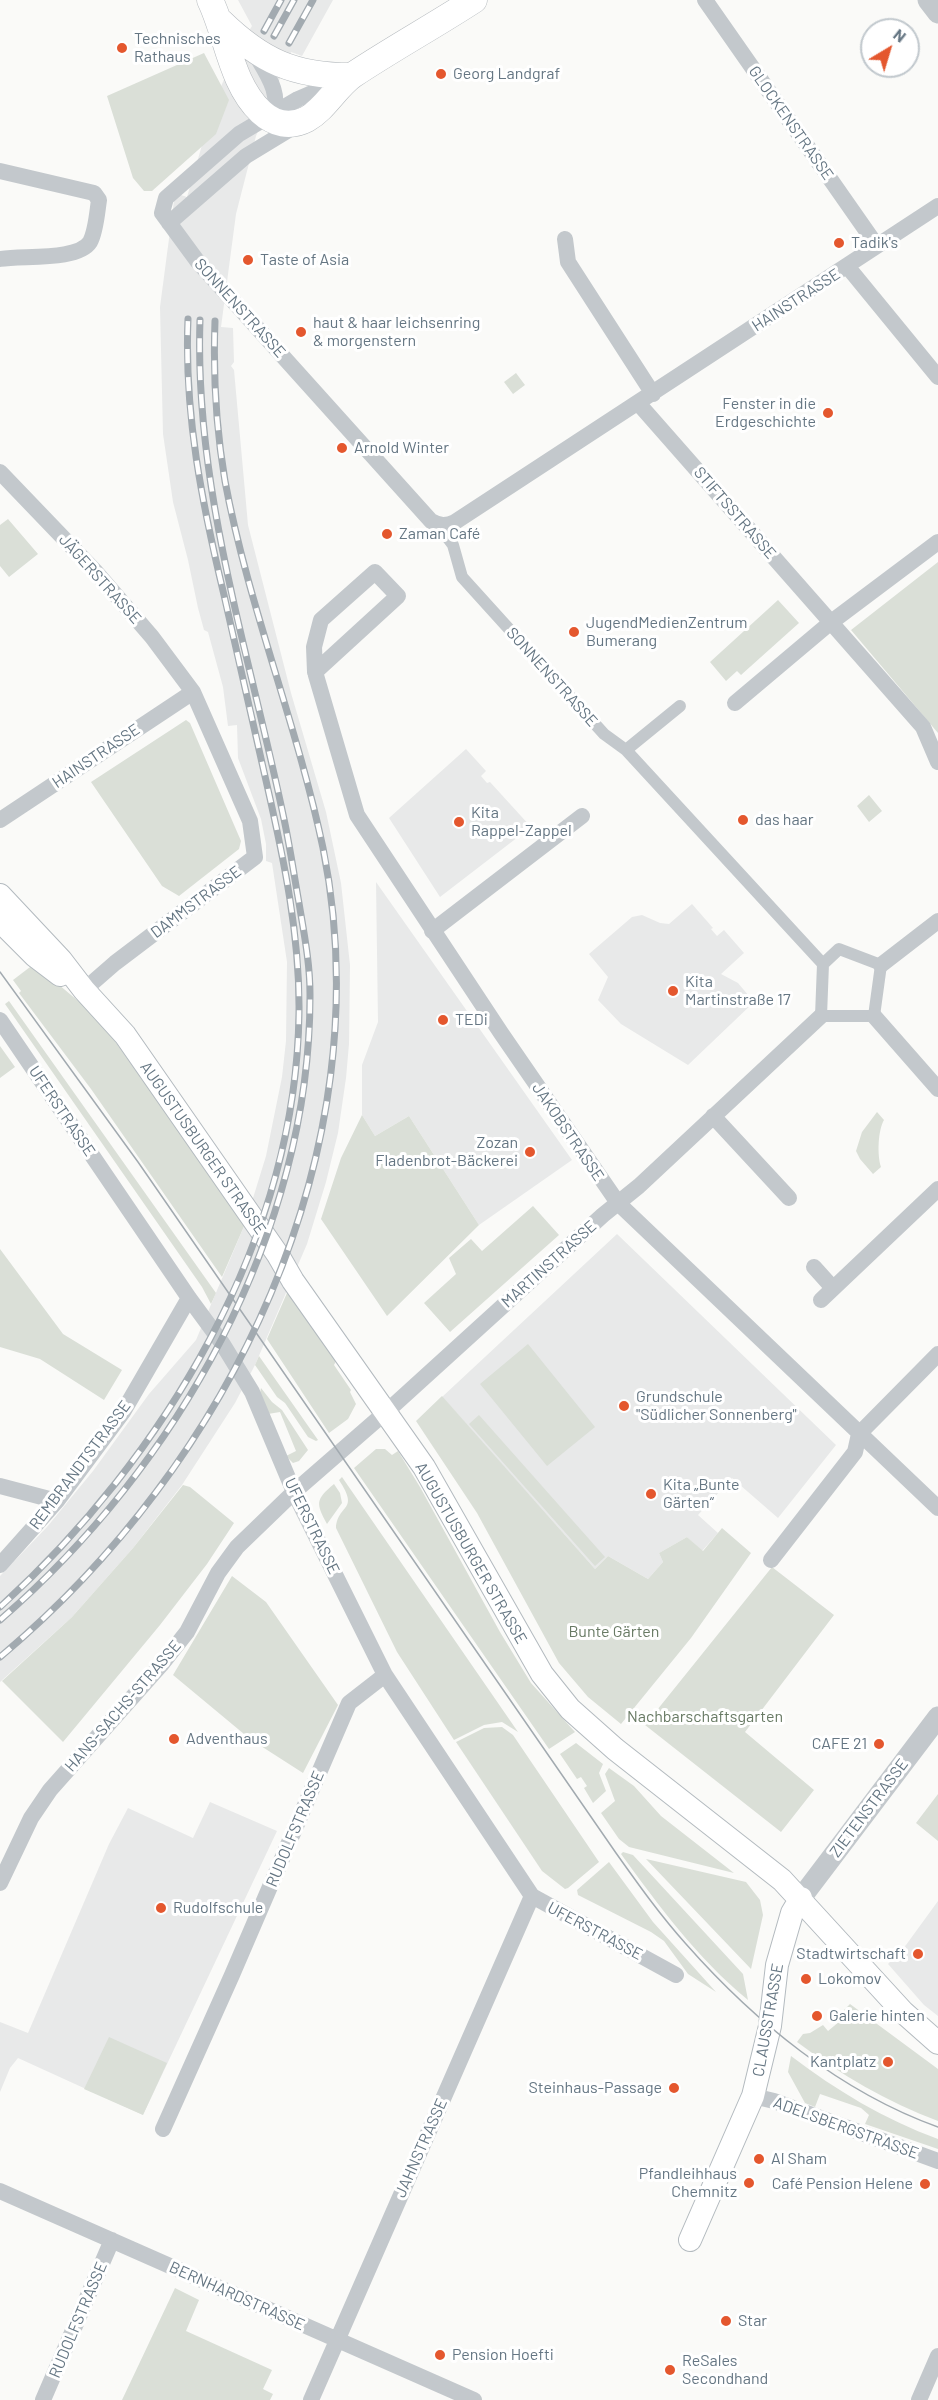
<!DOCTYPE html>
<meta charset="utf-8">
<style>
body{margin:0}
#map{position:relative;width:938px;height:2400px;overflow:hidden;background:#fafaf8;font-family:Barlow,sans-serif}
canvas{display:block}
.north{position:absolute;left:860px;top:18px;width:60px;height:60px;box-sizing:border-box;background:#fff;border:2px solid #c1c8cd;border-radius:50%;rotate:38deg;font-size:16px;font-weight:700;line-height:24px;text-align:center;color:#657683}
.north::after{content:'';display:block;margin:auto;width:21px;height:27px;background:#e4572e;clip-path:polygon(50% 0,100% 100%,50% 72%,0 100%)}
</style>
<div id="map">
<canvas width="938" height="2400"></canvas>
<div class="north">N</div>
</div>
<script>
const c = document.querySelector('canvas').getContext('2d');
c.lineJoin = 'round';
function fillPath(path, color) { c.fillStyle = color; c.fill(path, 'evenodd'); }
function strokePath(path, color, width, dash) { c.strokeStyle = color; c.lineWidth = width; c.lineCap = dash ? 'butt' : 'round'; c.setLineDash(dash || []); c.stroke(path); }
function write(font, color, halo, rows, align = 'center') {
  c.font = font + ' Barlow,sans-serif'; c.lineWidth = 6; c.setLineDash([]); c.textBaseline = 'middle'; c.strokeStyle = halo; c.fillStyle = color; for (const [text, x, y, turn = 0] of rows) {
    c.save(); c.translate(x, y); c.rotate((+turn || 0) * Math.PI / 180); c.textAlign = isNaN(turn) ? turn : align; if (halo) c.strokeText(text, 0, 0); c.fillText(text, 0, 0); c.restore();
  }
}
fillPath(new Path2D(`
 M238,0H333L302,56L291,52L256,136L236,214L221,327L233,328L234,362L231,366L234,370L248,525L291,693L326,812L341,883L350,965L349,1044L346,1078L338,1133L326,1182L307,1244L255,1365L235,1403L182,1485L133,1548L72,1617L0,1682V1576L47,1527L93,1471L149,1394L196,1340L245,1224L266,1156L282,1077L286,1041L287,962L272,863L266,861V844L261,819L238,758L237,725L228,726L223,687L208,632L204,630L198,608L188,560L173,502L163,434L160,307L175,193L187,197L215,100L237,50L252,26Z
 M466,749L486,771L481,776L487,783L490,782L531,827L440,897L389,818Z
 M376,882L572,1160L479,1225L409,1116L375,1136L362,1115V1065L378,1022Z
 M692,904L713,928L711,929L717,936L724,930L744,953L721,974L738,983L754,1002L688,1065L621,1024L598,1000L608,977L589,954L632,917L642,915L660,923L669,924Z
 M617,1234L836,1445L778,1518L732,1478L698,1515L718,1533L702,1551L687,1537L659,1553L663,1562L648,1579L608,1556L595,1569L442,1397Z
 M210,1802L277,1831L143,2115L18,2058L10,2068L0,2092V2022L28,2033L109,1844L128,1808L193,1838Z
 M938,1901V2016L924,2005L888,1964L906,1945Z`), '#e8e9e9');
fillPath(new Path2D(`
 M204,53L229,100L216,134L152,191H144L133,178L107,96Z
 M516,373L525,385L513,394L504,382Z
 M8,519L38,554L9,577L0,566V525Z
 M938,562V733L851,630Z
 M778,600L799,623L741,675L737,671L726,681L710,662Z
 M186,720L190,723L241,841L239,849L179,896L162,886L91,782Z
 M869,795L882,811L869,822L857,806Z
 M34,964L83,1005L112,1037L245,1224L222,1277L91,1089L19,993L21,991L13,980Z
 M9,1001L216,1293L211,1304L202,1287L5,1004Z
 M0,1046L15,1067L0,1078Z
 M877,1112L884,1120C878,1130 877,1155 881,1167L873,1174L860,1159L856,1151L862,1132Z
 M362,1115L375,1136L409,1116L479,1225L387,1316L321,1219L341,1158Z
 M533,1206L559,1235L450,1332L424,1303L456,1274L449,1258L471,1239L482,1251Z
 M0,1249L63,1334L122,1370L104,1400L40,1359L0,1347Z
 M290,1286L337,1359L334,1365L351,1390L350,1392L356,1404L348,1419L329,1433L267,1339Z
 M528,1344L595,1427L547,1466L480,1384Z
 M259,1356L318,1440L316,1441L308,1437L285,1403L277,1397L255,1365Z
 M261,1388L272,1402L282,1410L308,1450L299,1461L293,1463L286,1456L296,1451L280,1412L268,1414L260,1393Z
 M442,1396L595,1569L608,1556L648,1579L663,1562L659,1553L687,1537L703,1551L722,1528L751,1553L691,1638L621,1724L588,1697L559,1663L477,1513L416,1421Z
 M479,1415L605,1557L595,1566L469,1424Z
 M376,1449H385L392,1455L398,1451L420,1487L500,1632L531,1683L575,1732L549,1749L354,1468Z
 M342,1477L518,1732L502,1722L484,1725L454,1740L397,1652L336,1528C338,1503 360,1512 339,1480Z
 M334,1484L340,1493L342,1503L327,1524C316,1503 315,1500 334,1484Z
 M183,1485L190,1487L234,1523L207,1564L160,1625L63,1742L2,1681L72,1617L133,1548Z
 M772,1567L834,1615L745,1732L814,1790L781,1832L645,1725Z
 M232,1576L266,1602L338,1705L303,1773L250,1739L173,1675Z
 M502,1727L513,1735L599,1862L568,1888L565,1889L542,1871L456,1742L484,1728Z
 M576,1743L603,1764L599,1773L606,1791L593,1803L584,1788L587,1786L581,1777L577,1779L560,1754Z
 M609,1768L634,1786L661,1816L734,1873L629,1847L619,1839L601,1813L615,1801L605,1774Z
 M938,1794V1841L916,1823Z
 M623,1852L633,1855L743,1974L748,2000C697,1958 659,1906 621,1854Z
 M646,1859L746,1882L760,1900L763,1915L751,1969Z
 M609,1862L653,1922L716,1992L688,1974L664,1941L651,1932L578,1895L577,1890Z
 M850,2004L938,2069V2121C887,2102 841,2075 797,2042L803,2034L810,2033L823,2025L828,2031L840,2021L837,2017Z
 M109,2037L167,2063L143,2115L84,2089Z
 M791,2056C837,2091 884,2119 938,2139V2149L865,2124L869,2115L861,2108L820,2094L815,2107L805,2103L788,2072Z
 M175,2288L199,2300L186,2331L272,2370L263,2389L273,2394L270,2400H122Z`), '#dadfd7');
const secondary = new Path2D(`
 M0,895L61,960L84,990L125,1035L278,1255L293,1281L424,1467L542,1674L570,1709L615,1749L782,1880L903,2012L938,2043
 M0,921L35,956L60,975
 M690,2240L753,2096L770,2026L777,1965L792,1913L801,1898`);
const primary = new Path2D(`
 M210,0C227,35 231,84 261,112C274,124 290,128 307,119C325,109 336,87 353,75C392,49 434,26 474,0
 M221,22C261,61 294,76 351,76`);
strokePath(secondary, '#b3babf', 24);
strokePath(primary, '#b5babe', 27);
strokePath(new Path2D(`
 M438,525L453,545L462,577L604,734L626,750L823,964L821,1016H874L881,965L839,949L823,964
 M626,750L680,706`), '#c3c8cc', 12);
strokePath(new Path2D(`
 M705,0L877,246
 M254,52C266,73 283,94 272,119
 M342,80L298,99L239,134L166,198L162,213L198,262L431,521C440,526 446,526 455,522L938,206
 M0,171L94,193L99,200C97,213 96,231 90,242C78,261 22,255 0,259
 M169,223L246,156L297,125
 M565,239L568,262L653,394
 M847,266L938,377
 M638,403L923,727L938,762
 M0,472L95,571L152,637L193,692L250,821L255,857L115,963L84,990
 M315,672L398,596L375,572L321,620L314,647L315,672L357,815L501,1033L618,1203L938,1508
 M735,703L830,623L938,542
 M0,820L193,692
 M432,931L582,816
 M881,965L938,921
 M874,1016L938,1089
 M0,1020L189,1298L222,1343L252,1392L294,1492L385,1675L532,1896L676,1975
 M713,1116L789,1198
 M814,1267L832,1287
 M821,1300L938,1189
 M0,1486L57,1501
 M771,1560L855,1452L859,1434L938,1354
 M0,1565L57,1501L123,1412L189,1298
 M0,1883L31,1818L50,1790L161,1665L187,1632L218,1573L237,1547L294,1492L395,1404L603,1215L639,1186L821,1016
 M753,2096L774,2101L938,2161
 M163,2129L232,1975L349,1703L385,1675
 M0,2191L474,2400
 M43,2400L112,2240
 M311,2400L532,1896
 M919,2400L938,2356`), '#c3c8cc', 16);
strokePath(new Path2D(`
 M928,0L938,13
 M801,1898L938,1717`), '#c3c8cc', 21);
strokePath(secondary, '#fff', 22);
strokePath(primary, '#fff', 26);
strokePath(new Path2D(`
 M0,972L138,1162L616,1853C638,1884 660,1915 686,1944C754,2021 840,2092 938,2127`), '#a2aab0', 1.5);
const rail = new Path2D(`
 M264,31L281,0
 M274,36L294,0
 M289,43L313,0
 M0,1607C164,1458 296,1240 299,1013C300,936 284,860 267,785C253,722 238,658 224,595C202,503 184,414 188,319
 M0,1620C177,1467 311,1232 310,994C310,963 304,933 299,903C294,875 290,847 284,819C250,655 194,490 200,320
 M0,1657C230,1465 384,1151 323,848C297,724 248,605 225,481C216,428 213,374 215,321`);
strokePath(rail, '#a2aab0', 7);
strokePath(rail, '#fff', 4.5, [14]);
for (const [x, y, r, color] of [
 [122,48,6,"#e4572e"],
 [441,74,6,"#e4572e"],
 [839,243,6,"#e4572e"],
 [248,260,6,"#e4572e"],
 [301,332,6,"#e4572e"],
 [828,413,6,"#e4572e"],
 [342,448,6,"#e4572e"],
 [387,534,6,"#e4572e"],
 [574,632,6,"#e4572e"],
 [743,820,6,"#e4572e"],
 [459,822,6,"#e4572e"],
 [673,991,6,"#e4572e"],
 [443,1020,6,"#e4572e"],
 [530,1152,6,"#e4572e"],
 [624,1406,6,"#e4572e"],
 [651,1494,6,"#e4572e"],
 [174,1739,6,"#e4572e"],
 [879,1744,6,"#e4572e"],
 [161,1908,6,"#e4572e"],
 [918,1954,6,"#e4572e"],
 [806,1979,6,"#e4572e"],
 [817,2016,6,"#e4572e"],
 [888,2062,6,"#e4572e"],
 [674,2088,6,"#e4572e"],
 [759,2159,6,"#e4572e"],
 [749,2183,6,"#e4572e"],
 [925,2184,6,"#e4572e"],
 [726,2321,6,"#e4572e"],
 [440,2355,6,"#e4572e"],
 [670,2370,6,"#e4572e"]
]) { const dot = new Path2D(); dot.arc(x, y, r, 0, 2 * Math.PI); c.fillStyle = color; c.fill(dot); strokePath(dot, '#fff', 2); }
write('16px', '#657683', '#fff', [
 ["Technisches",134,39],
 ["Rathaus",134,57],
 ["Georg Landgraf",453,74],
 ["Tadik's",851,243],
 ["Taste of Asia",260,260],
 ["haut & haar leichsenring",313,323],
 ["& morgenstern",313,341],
 ["Fenster in die",816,404,"right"],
 ["Erdgeschichte",816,422,"right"],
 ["Arnold Winter",354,448],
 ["Zaman Café",399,534],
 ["JugendMedienZentrum",586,623],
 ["Bumerang",586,641],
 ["Kita",471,813],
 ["Rappel-Zappel",471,831],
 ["das haar",755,820],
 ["Kita",685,982],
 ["Martinstraße 17",685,1000],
 ["TEDi",455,1020],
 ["Zozan",518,1143,"right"],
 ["Fladenbrot-Bäckerei",518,1161,"right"],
 ["Grundschule",636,1397],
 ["\"Südlicher Sonnenberg\"",636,1415],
 ["Kita „Bunte",663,1485],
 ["Gärten“",663,1503],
 ["Adventhaus",186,1739],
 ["CAFE 21",867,1744,"right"],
 ["Rudolfschule",173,1908],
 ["Stadtwirtschaft",906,1954,"right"],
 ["Lokomov",818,1979],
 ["Galerie hinten",829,2016],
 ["Kantplatz",876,2062,"right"],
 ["Steinhaus-Passage",662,2088,"right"],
 ["Al Sham",771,2159],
 ["Pfandleihhaus",737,2174,"right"],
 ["Chemnitz",737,2192,"right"],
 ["Café Pension Helene",913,2184,"right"],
 ["Star",738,2321],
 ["Pension Hoefti",452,2355],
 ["ReSales",682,2361],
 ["Secondhand",682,2379]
], 'left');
write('16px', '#657683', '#fff', [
 ["GLOCKENSTRASSE",791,123,55],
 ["HAINSTRASSE",796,300,-33],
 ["SONNENSTRASSE",240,308,48],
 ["STIFTSSTRASSE",735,513,49],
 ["JÄGERSTRASSE",100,579,48],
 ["SONNENSTRASSE",552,677,48],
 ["HAINSTRASSE",96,756,-34],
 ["DAMMSTRASSE",196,902,-37],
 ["UFERSTRASSE",62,1111,56],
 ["JAKOBSTRASSE",568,1132,56],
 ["AUGUSTUSBURGER STRASSE",203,1148,55],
 ["MARTINSTRASSE",549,1264,-42],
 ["REMBRANDTSTRASSE",80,1465,-53],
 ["UFERSTRASSE",312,1526,64],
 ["AUGUSTUSBURGER STRASSE",471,1553,60],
 ["HANS-SACHS-STRASSE",123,1706,-49],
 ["ZIETENSTRASSE",869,1808,-53],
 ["RUDOLFSTRASSE",295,1829,-67],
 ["UFERSTRASSE",595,1931,28],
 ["CLAUSSTRASSE",768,2020,-80],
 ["ADELSBERGSTRASSE",846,2128,20],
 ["JAHNSTRASSE",421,2148,-66],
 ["BERNHARDSTRASSE",237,2296,24],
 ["RUDOLFSTRASSE",78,2320,-67]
]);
write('16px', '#687a64', '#fff', [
 ["Bunte Gärten",614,1632],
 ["Nachbarschaftsgarten",705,1717]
]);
</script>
